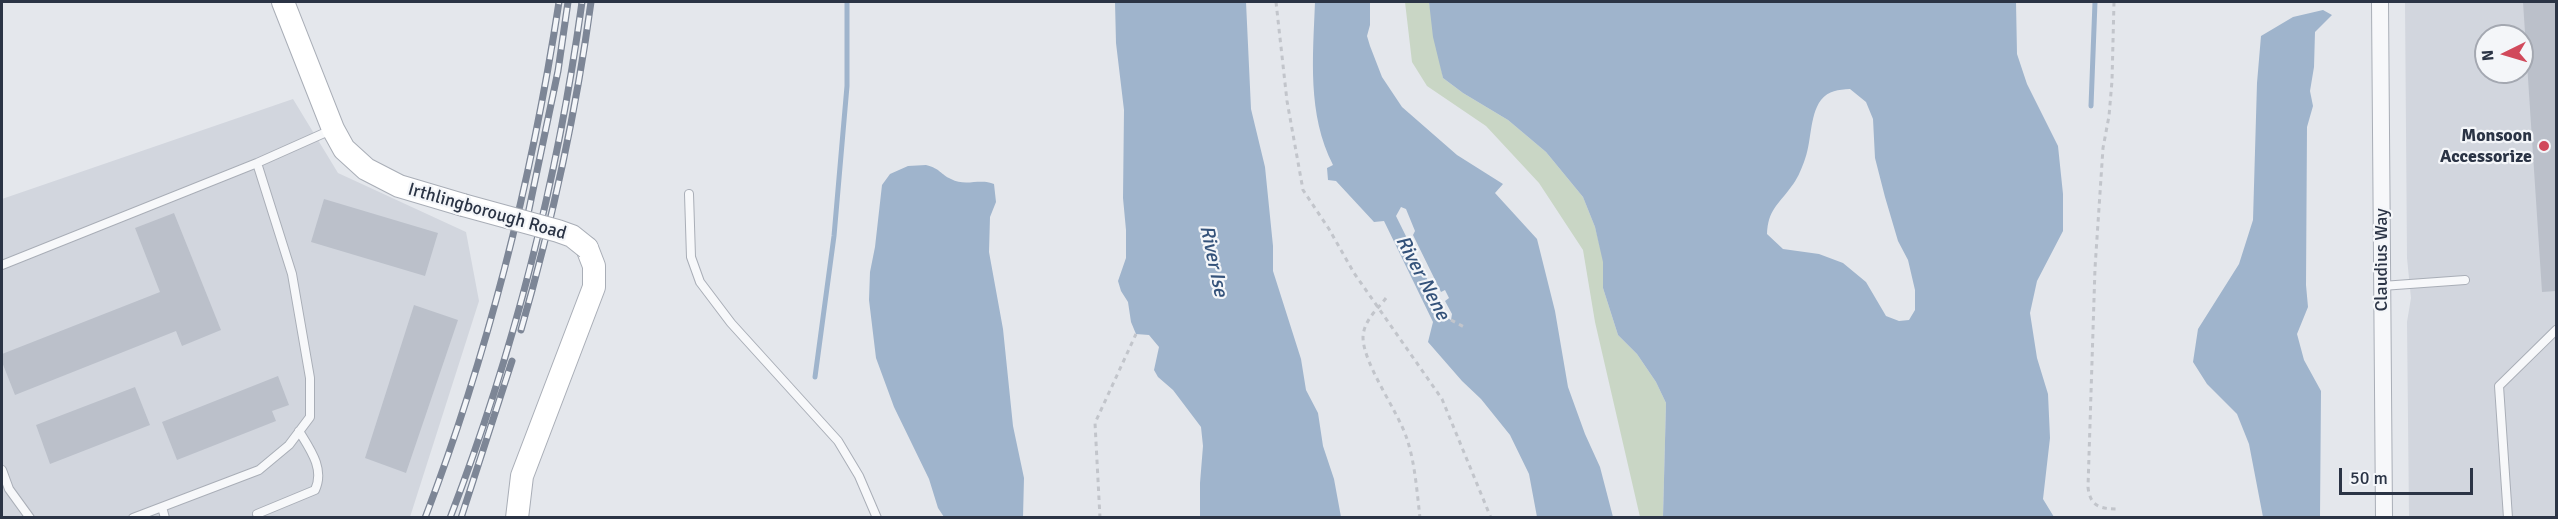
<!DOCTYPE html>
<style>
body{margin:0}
#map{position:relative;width:2558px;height:519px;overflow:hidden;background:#e4e7ec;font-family:Signika,sans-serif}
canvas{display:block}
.frame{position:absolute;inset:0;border:3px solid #2b3445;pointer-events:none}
.north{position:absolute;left:2474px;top:24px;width:60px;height:60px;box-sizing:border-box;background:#f4f6f9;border:2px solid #a4a8b1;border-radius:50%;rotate:265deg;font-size:16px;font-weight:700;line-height:24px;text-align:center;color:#2b3445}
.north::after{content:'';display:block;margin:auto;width:21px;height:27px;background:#d1495b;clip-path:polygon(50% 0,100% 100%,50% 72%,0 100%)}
.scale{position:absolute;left:2339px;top:468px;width:134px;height:27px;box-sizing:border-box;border:3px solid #2b3445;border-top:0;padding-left:8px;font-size:18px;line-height:21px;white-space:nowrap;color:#2b3445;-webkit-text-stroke:4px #f4f6f9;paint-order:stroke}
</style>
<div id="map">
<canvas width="2558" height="519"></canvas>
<div class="frame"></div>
<div class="north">N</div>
<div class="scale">50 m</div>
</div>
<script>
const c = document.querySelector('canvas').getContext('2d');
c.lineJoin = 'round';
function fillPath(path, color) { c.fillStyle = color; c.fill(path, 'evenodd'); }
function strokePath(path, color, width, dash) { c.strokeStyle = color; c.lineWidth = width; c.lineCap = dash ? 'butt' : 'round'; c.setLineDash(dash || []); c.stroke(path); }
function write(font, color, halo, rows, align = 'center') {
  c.font = font + ' Signika,sans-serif'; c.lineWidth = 4.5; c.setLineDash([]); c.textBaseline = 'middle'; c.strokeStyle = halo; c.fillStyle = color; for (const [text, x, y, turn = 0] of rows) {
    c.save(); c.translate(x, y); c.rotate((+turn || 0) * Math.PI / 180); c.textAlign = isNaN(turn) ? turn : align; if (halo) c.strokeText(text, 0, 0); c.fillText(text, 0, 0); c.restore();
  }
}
fillPath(new Path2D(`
 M2405,2H2556V517H2409L2407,322L2411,298L2407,258ZM2486,36H2522V72H2486Z
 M293,99L338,173L466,232L479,301L410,517H2V199Z`), '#d2d6de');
fillPath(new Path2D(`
 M1405,2H1429L1443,78L1463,93L1508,120L1546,152L1583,197L1595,227L1604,262L1603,288L1618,335L1637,354L1656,382L1666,403L1663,517H1640L1595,322L1583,250L1539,183L1486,126L1427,86L1412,62Z`), '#c9d6c5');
fillPath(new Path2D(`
 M1115,2H1246L1251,109L1265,167L1273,246V271L1301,359L1306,390L1318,413L1323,446L1334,479L1341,517H1200V483L1203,446L1201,427L1173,390L1158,377L1154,370L1159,347L1149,335L1136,334L1131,322L1128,302L1121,291L1118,281L1126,258V230L1123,198L1124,110L1116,43Z
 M1315,2H1370V25L1367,36L1370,46L1382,77L1402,107L1457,155L1503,184L1495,193L1537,239L1555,311L1568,387L1585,434L1600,467L1613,517H1537L1529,474L1510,435L1481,399L1462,381L1428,342L1433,322L1384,221L1374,222L1336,181L1328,180L1327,168L1333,165C1307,114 1313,57 1315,2ZM1401,207L1406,209L1415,231L1413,235L1441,292L1445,290L1449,298L1445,301L1452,314L1451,320L1446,317L1396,216Z
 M1429,2H2016L2017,54L2027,84L2058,146L2063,194V231L2037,281L2030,313L2037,358L2048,394L2050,438L2043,499L2054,517H1663L1666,403L1656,382L1637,354L1618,335L1603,288V262L1595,227L1583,197L1546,152L1508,120L1463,93L1443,78L1433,37ZM1850,89L1866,102L1873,119L1875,158L1885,197L1898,241L1908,260L1915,290V310L1909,320L1899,321L1886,316L1866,282L1843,263L1819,254L1783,249L1767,234C1768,210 1778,205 1791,187C1797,180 1801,170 1804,162C1812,143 1809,116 1821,100C1829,90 1838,90 1850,89Z
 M2323,10L2332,15L2315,32L2314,67L2310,91L2313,106L2307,127L2306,285L2308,307L2297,334L2304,360L2321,391L2320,517H2263L2249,444L2237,414L2207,384L2193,362L2198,329L2239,264L2253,220L2257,83L2261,36L2293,17Z
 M926,165C941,169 940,174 951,179C965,187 980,178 994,184L996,202L990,217L989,252L1003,329L1013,426L1024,478L1023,517H944L938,508L929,479L894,407L876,358L869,300L870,272L875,247L882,185L890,174L908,166Z`), '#9fb4cc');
strokePath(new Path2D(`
 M2091,106L2095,2
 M815,377L834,236L847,86V2`), '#9fb4cc', 5);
fillPath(new Path2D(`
 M2523,2H2556V291L2542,292Z
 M324,199L438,233L425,276L311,242Z
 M174,213L221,330L182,346L176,331L15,395L2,362V354L160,292L135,228Z
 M414,305L458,320L406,473L365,458Z
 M278,376L289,405L272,411L276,421L177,460L162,422Z
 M135,387L150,425L50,464L36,425Z`), '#bbc0ca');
const service = new Path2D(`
 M689,194L691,257L700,282L731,323L838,441L859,476L877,518
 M2,265L257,163L331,130
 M2382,286L2465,280
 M2,470L9,489L30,518
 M162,507L165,518
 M257,514L315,490C325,469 310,449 299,431
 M133,518L259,470L289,445L310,417V378L292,274L257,163
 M2508,518L2499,386L2556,330`);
const minor = new Path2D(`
 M2380,2L2384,518`);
const secondary = new Path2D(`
 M283,2L333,129L344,149L366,169L399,186L463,205
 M517,518L522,476L594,287V266L587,248`);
strokePath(service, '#a9aeb7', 10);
strokePath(minor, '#a9aeb7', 18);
strokePath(secondary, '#a9aeb7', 24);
strokePath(new Path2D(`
 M1276,2L1287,101L1303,190L1329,229L1354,273L1442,399L1491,518
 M2114,2L2112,81L2109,116L2103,148L2095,268L2088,487C2090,507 2101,509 2119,509
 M1386,298C1377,310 1364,320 1363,337C1363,364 1398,411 1407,439C1415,463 1417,492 1420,518
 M1451,320L1466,328
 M1100,518L1095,423L1136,334`), '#c2c5cb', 3, [4.5, 4.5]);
strokePath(service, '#f7f8fa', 8);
strokePath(minor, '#f7f8fa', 16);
strokePath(secondary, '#fff', 22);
const rail = new Path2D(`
 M528,214L558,71L568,2
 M521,330C552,222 576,113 591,2
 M425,518C489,351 532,178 559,2
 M450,518C514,352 558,177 582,2
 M461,518L512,361`);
strokePath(rail, '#7d8696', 7);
strokePath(rail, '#f4f6f9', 4.5, [14]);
const secondaryBridge = new Path2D(`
 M463,205L558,231L572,236L587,248`);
strokePath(secondaryBridge, '#a9aeb7', 24, []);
strokePath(secondaryBridge, '#fff', 22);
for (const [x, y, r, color] of [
 [2544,146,6,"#d1495b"]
]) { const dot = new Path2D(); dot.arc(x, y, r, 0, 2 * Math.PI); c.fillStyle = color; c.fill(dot); strokePath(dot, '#f4f6f9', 2); }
write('bold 18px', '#2b3445', '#f4f6f9', [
 ["Monsoon",2532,136],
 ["Accessorize",2532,157]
], 'right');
write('18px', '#2b3445', '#f4f6f9', [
 ["Irthlingborough Road",487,212,16],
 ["Claudius Way",2382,260,-90]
]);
write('italic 20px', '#34527a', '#f4f6f9', [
 ["River Ise",1213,261,78],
 ["River Nene",1422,278,62]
]);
</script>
